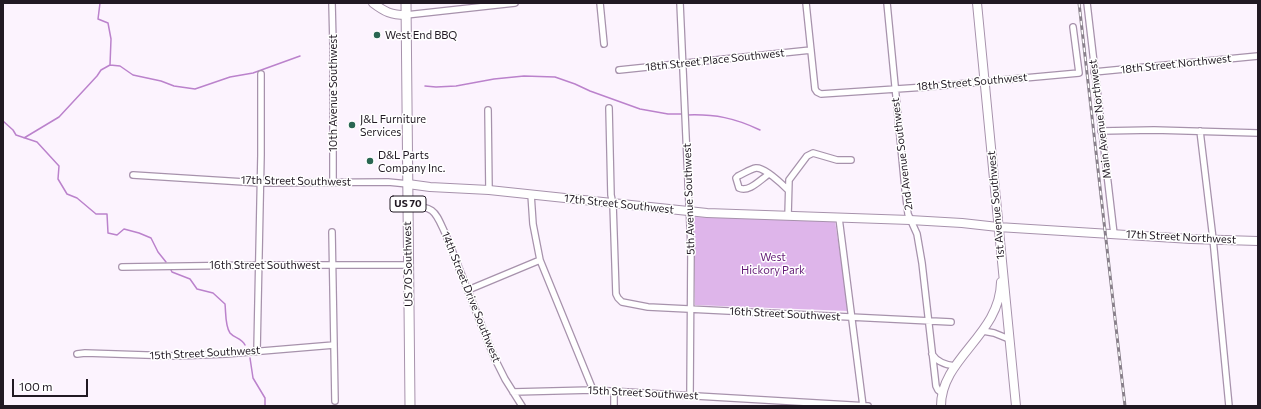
<!DOCTYPE html>
<style>
body{margin:0}
#map{position:relative;width:1261px;height:409px;overflow:hidden;background:#fcf3fe;font-family:Commissioner,sans-serif}
canvas{display:block}
.frame{position:absolute;inset:0;border:4px solid #211923;pointer-events:none}
.scale{position:absolute;left:12px;top:379px;width:76px;height:18px;box-sizing:border-box;border:2px solid #211923;border-top:0;padding-left:5px;font-size:12px;line-height:14px;white-space:nowrap;color:#211923;-webkit-text-stroke:3px #fff;paint-order:stroke}
</style>
<div id="map">
<canvas width="1261" height="409"></canvas>
<div class="frame"></div>
<div class="scale">100 m</div>
</div>
<script>
const c = document.querySelector('canvas').getContext('2d');
c.lineJoin = 'round';
function fillPath(path, color) { c.fillStyle = color; c.fill(path, 'evenodd'); }
function strokePath(path, color, width, dash) { c.strokeStyle = color; c.lineWidth = width; c.lineCap = dash ? 'butt' : 'round'; c.setLineDash(dash || []); c.stroke(path); }
function write(font, color, halo, rows, align = 'center') {
  c.font = font + ' Commissioner,sans-serif'; c.lineWidth = 3; c.setLineDash([]); c.textBaseline = 'middle'; c.strokeStyle = halo; c.fillStyle = color; for (const [text, x, y, turn = 0] of rows) {
    c.save(); c.translate(x, y); c.rotate((+turn || 0) * Math.PI / 180); c.textAlign = isNaN(turn) ? turn : align; if (halo) c.strokeText(text, 0, 0); c.fillText(text, 0, 0); c.restore();
  }
}
fillPath(new Path2D(`
 M694,217L835,221L849,311L695,305Z`), '#deb5ea');
strokePath(new Path2D(`
 M100,3L98,19L108,23L111,39L110,65
 M110,65L120,66L133,75L161,81L174,86L195,89L230,77L253,73L300,56
 M425,86L436,87L456,86L494,79L524,76L555,77L575,84L590,91L640,109L668,114H684
 M687,115C715,114 735,118 760,130
 M3,121L13,130L16,135L37,142L59,166L58,179L67,194L77,198L96,214H107L108,233L117,235L124,229L139,233L151,238L158,252L166,262
 M24,138L59,117L97,76L101,70L110,65
 M171,270L172,272L190,279L197,289L213,293L225,304C226,313 225,326 230,333C234,338 242,338 245,345
 M250,358L253,378L265,398V406`), '#bb82cc', 1.5);
const street = new Path2D(`
 M332,3L333,44V183
 M600,3L604,44
 M680,3L691,248L690,395
 M806,3L815,89L817,92L821,94L926,87L1079,73L1073,27
 M887,3L905,189L908,214L917,234L922,263L936,386L938,390L942,393
 M1087,3L1114,234
 M406,15L515,3
 M619,70L811,50
 M1094,72L1258,56
 M609,108L611,195L613,204L616,294L618,298L622,302L648,307L951,322
 M488,110L489,190
 M1101,131L1154,130L1258,133
 M1200,131L1213,239L1229,406
 M769,174C761,179 749,193 739,188L736,178L738,176C743,174 750,169 756,168C764,167 782,184 788,190
 M133,175L260,183L388,182L408,184
 M531,194L533,224L540,260L593,390
 M408,206C436,206 435,212 446,235L494,357L505,379L522,406
 M788,216L789,180L807,156L813,153L837,160H851
 M839,218L863,406
 M332,232L335,401
 M122,267L258,265H408
 M468,290L540,260
 M983,331L994,333L1009,339
 M257,351L261,155V74
 M77,354L85,353L176,356L226,354L334,345
 M932,354C937,362 946,365 955,366
 M513,392L593,390L868,406
 M614,406V391`);
const secondary = new Path2D(`
 M373,3C385,12 391,15 406,15
 M977,3L1016,406
 M408,184L430,187L489,190L707,213L910,220L962,223L998,227L1191,239L1258,241
 M941,406C941,358 1000,335 1001,282`);
const primary = new Path2D(`
 M406,3L410,406`);
strokePath(street, '#a792ac', 8);
strokePath(secondary, '#a792ac', 10);
strokePath(primary, '#a792ac', 11);
strokePath(street, '#fff', 5.5);
strokePath(secondary, '#fff', 8);
strokePath(primary, '#fff', 9);
const rail = new Path2D(`
 M1079,3L1125,406`);
strokePath(rail, '#89808b', 3);
strokePath(rail, '#fff', 1.5, [4.5]);
for (const [x, y, r, color] of [
 [377,35,4,"#296652"],
 [352,125,4,"#296652"],
 [370,161,4,"#296652"]
]) { const dot = new Path2D(); dot.arc(x, y, r, 0, 2 * Math.PI); c.fillStyle = color; c.fill(dot); strokePath(dot, '#fff', 1.5); }
for (const [x, y, w] of [
 [408,204,36]
]) { const box = new Path2D(); box.roundRect(x - w / 2, y - 8, w, 16, 3); c.fillStyle = '#fff'; c.fill(box); strokePath(box, '#211923', 1); }
write('bold 10px', '#211923', null, [
 ["US 70",408,204]
]);
write('11px', '#211923', '#fff', [
 ["West End BBQ",385,35],
 ["J&L Furniture",360,119],
 ["Services",360,132],
 ["D&L Parts",378,155],
 ["Company Inc.",378,168]
], 'left');
write('11px', '#211923', '#fff', [
 ["18th Street Place Southwest",715,60,-6],
 ["18th Street Northwest",1176,64,-6],
 ["18th Street Southwest",972,82,-5],
 ["10th Avenue Southwest",333,93,-90],
 ["Main Avenue Northwest",1100,119,-97],
 ["2nd Avenue Southwest",902,154,-97],
 ["17th Street Southwest",296,181,1],
 ["5th Avenue Southwest",689,199,-92],
 ["17th Street Southwest",619,204,6],
 ["1st Avenue Southwest",996,205,-95],
 ["17th Street Northwest",1181,237,3],
 ["US 70 Southwest",408,264,-91],
 ["16th Street Southwest",265,265],
 ["14th Street Drive Southwest",471,297,68],
 ["16th Street Southwest",785,314,3],
 ["15th Street Southwest",205,353,-3],
 ["15th Street Southwest",643,393,3]
]);
write('11px', '#641c76', '#fff', [
 ["West",773,257],
 ["Hickory Park",773,270]
]);
</script>
